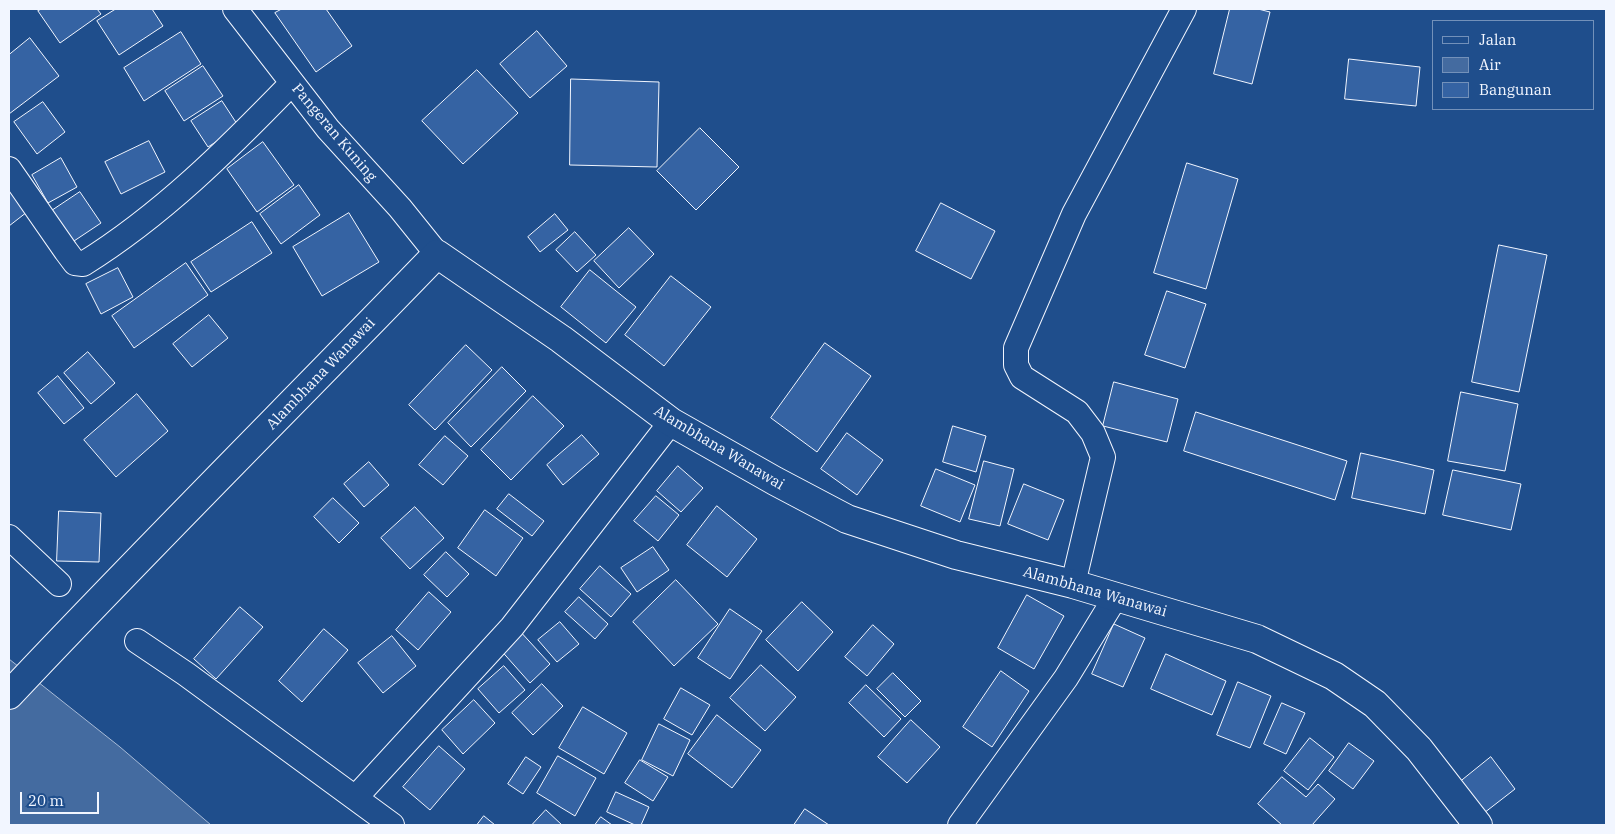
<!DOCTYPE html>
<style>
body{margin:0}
#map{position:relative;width:1615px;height:834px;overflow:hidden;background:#1f4e8c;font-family:"IBM Plex Serif",serif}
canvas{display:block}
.frame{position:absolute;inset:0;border:10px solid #f2f6ff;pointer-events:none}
.legend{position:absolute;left:1432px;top:20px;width:162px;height:90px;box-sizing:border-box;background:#1f4e8c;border:1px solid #7391ba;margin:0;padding:6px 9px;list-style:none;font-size:15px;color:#f2f6ff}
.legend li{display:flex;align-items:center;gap:10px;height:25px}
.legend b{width:25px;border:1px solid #7391ba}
.scale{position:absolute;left:20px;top:792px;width:79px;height:22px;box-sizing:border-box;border:2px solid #f2f6ff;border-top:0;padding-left:6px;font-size:15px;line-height:18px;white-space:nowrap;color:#f2f6ff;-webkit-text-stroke:4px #1f4e8c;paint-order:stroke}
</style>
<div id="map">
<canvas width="1615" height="834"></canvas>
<div class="frame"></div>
<ul class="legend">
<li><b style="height:6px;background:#1f4e8c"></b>Jalan</li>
<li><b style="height:14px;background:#446ba0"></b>Air</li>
<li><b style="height:14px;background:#3563a3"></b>Bangunan</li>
</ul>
<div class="scale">20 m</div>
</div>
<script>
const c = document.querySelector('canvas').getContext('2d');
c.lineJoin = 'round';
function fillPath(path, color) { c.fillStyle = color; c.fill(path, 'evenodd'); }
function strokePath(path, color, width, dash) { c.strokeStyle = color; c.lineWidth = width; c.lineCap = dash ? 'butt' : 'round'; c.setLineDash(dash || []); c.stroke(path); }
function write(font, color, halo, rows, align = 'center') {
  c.font = font + ' "IBM Plex Serif",serif'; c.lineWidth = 4; c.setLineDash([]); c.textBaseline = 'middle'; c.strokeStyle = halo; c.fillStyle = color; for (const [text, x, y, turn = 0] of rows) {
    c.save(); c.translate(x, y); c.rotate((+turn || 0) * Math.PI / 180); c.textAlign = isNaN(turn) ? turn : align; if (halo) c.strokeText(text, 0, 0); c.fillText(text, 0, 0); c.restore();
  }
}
const water = new Path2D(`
 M9,659L120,747L211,825H9Z`);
fillPath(water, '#446ba0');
strokePath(water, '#a8bbd7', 1);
const building = new Path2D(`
 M42,9H97L101,14L60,43L38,11Z
 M116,9H152L163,26L119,55L97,21Z
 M282,9H326L352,46L316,72L275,13Z
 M1230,9H1258L1270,12L1252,84L1214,74Z
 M537,31L567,66L530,98L500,64Z
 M181,32L201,64L144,101L124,68Z
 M30,38L59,76L9,114V55Z
 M1349,59L1420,67L1416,106L1345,99Z
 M203,66L223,96L184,121L165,91Z
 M477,70L518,113L463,164L422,121Z
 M571,79L659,82L657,167L570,165Z
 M222,101L239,127L208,147L191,121Z
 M43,102L65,132L37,154L14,122Z
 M700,128L739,167L696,210L657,171Z
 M149,141L165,172L121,194L105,162Z
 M263,142L294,185L257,212L227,169Z
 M61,158L77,187L48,203L32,175Z
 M1187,163L1238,179L1206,289L1154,273Z
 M299,185L320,215L281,244L260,214Z
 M9,188L27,212L9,226Z
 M80,192L101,223L71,243L50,212Z
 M941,203L995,231L971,279L916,251Z
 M349,213L379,262L322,296L293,247Z
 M555,214L568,230L540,252L528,237Z
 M252,222L272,253L211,292L191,262Z
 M629,228L654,254L619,288L594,261Z
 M575,232L596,255L577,272L556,250Z
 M1499,245L1547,255L1519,392L1472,382Z
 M186,263L208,295L134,348L112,316Z
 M118,268L133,297L101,314L86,284Z
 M590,270L636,307L606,343L561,307Z
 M671,276L711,307L664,366L625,335Z
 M1167,291L1206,304L1185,368L1145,355Z
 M209,315L228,338L192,367L173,344Z
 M825,343L871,376L817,452L771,418Z
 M466,345L492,370L435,430L409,405Z
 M88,352L115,383L91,404L64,373Z
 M502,367L526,391L471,447L448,423Z
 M58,376L84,408L64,424L38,393Z
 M1114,382L1178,399L1167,442L1103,426Z
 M1461,392L1518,404L1505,471L1448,461Z
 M137,394L168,431L116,477L84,440Z
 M533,396L564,426L511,480L481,450Z
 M1196,412L1347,461L1335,500L1184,451Z
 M953,426L986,436L976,472L943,462Z
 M847,433L883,460L857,495L821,469Z
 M582,435L599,454L563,485L547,465Z
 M445,436L468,456L443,485L419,465Z
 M1361,453L1434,470L1425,514L1352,498Z
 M984,461L1014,469L1000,526L969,519Z
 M369,462L389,485L364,507L344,484Z
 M678,466L703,488L681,512L657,491Z
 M936,469L975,485L960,522L921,506Z
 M1453,470L1521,484L1511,530L1443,515Z
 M1024,484L1064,500L1048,540L1008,524Z
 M509,494L544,521L532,536L497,509Z
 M656,496L679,515L658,541L634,521Z
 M333,498L359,523L339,543L314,517Z
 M717,506L757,539L727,577L687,545Z
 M415,507L444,538L410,569L381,538Z
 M485,510L523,538L496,576L458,548Z
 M59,511L101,513L99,562L57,561Z
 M653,547L669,570L637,592L621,568Z
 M446,552L469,574L447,597L424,575Z
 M600,566L631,594L611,617L580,589Z
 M676,580L718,624L674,666L633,622Z
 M429,592L451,612L418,650L396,630Z
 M1027,595L1064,616L1034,669L998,648Z
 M579,597L608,624L595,639L565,612Z
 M802,602L833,632L798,671L766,640Z
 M240,607L263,627L216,679L194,659Z
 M730,609L762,631L730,679L698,658Z
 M560,622L579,644L557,662L538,640Z
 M1114,624L1145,638L1123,687L1092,674Z
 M873,625L894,644L867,676L845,657Z
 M324,629L348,650L302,702L279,681Z
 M518,629L550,664L530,683L498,647Z
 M392,636L416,666L383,693L358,663Z
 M1166,654L1226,681L1212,715L1151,689Z
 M761,665L796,697L765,731L730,698Z
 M504,666L525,690L499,713L478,689Z
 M1001,671L1029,691L992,747L963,727Z
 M893,673L921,701L905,717L877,689Z
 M1238,682L1271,696L1250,748L1217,735Z
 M542,684L563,706L533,735L512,713Z
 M866,685L901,719L884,737L849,703Z
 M681,688L710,705L692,735L664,719Z
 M474,700L495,723L463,754L442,730Z
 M1282,703L1305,713L1286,754L1264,744Z
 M583,707L627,733L604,774L559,748Z
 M717,715L761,750L732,788L688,754Z
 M911,720L940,747L907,783L878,757Z
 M659,724L690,740L673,776L642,760Z
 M1310,738L1334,757L1308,790L1284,771Z
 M1349,743L1374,761L1353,789L1329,771Z
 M439,746L465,769L430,810L403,787Z
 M558,756L596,778L575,816L537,793Z
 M526,757L541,767L523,794L508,784Z
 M1491,757L1515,789L1484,813L1460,782Z
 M640,760L668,777L653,801L625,783Z
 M1282,777L1306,797L1318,784L1335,799L1312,825H1282L1258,804Z
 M616,792L649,807L641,825H635L607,812Z
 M805,809L829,825H794Z
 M546,810L562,825H532Z
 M484,816L495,825H477Z
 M601,817L612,825H595Z`);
fillPath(building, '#3563a3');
strokePath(building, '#f2f6ff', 1);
const minor = new Path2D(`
 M235,9L328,129L400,208L437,254
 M9,169L66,251L75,263L83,264C162,215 228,149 292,83
 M9,537L59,584
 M1073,584L1103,457L1093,433L1077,412L1022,377L1016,365V348L1074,214L1184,9
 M137,641L186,674L392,825
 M356,797L512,627L671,422
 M960,825L1066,678L1115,598`);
const primary = new Path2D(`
 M9,695C149,546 295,401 437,254L561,339L671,422L775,481L847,519L956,555L1073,584L1257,639L1334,676L1375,704L1419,749L1478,825`);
strokePath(minor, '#f2f6ff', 26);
strokePath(primary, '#f2f6ff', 30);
strokePath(minor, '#1f4e8c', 24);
strokePath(primary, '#1f4e8c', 28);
write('15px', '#f2f6ff', '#1f4e8c', [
 ["Pangeran Kuning",334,133,50],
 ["Alambhana Wanawai",321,374,-46],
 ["Alambhana Wanawai",719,448,31],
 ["Alambhana Wanawai",1095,592,16]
]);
</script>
